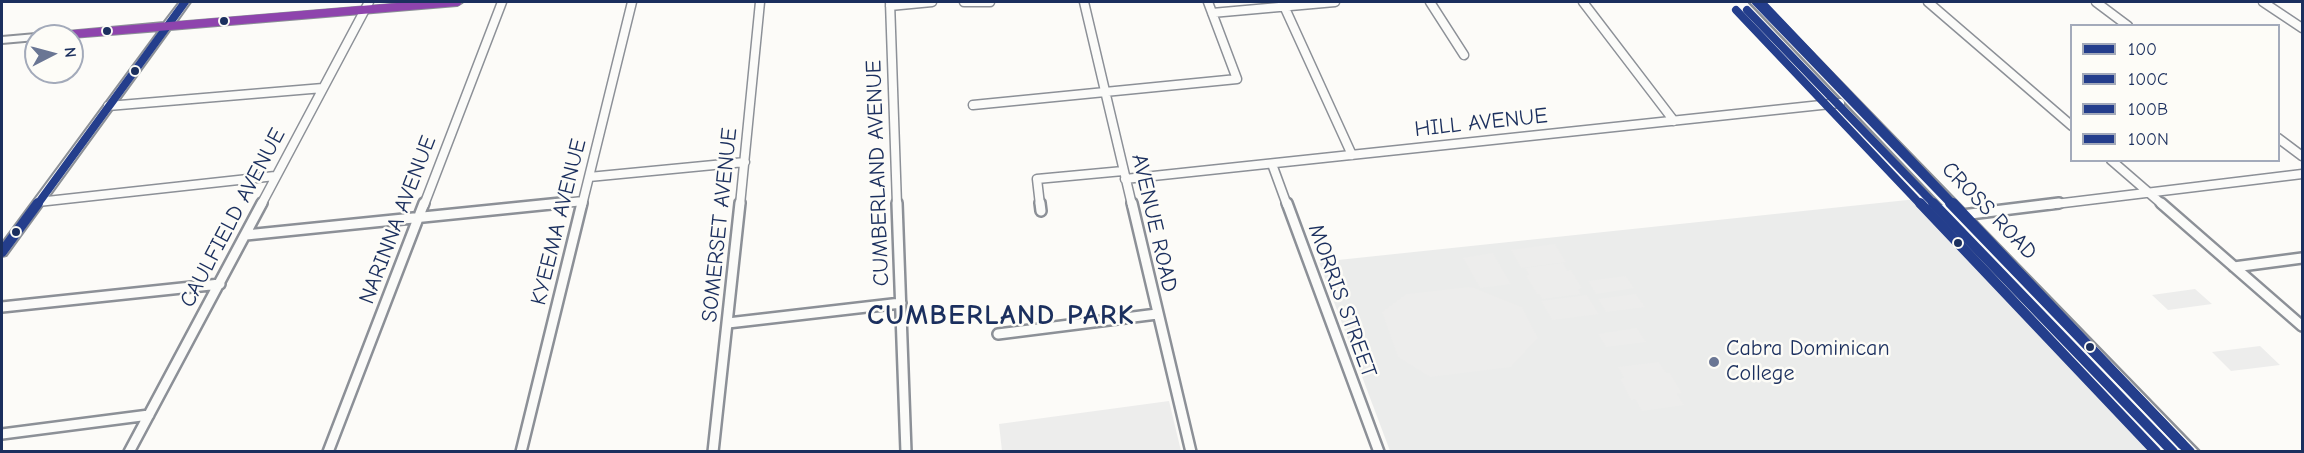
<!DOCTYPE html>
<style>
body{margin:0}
#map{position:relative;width:2304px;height:453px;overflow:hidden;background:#fcfbf8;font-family:"Comic Neue",sans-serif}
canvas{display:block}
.frame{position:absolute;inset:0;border:3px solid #1b2f5e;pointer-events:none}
.legend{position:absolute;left:2070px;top:24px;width:210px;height:138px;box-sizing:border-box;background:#fdfcf7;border:2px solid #a3aaba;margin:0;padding:8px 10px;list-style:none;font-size:18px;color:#1b2f5e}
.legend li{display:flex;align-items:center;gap:12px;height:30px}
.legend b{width:30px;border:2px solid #a3aaba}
.north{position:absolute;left:24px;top:24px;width:60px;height:60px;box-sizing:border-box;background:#fdfcf7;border:2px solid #a3aaba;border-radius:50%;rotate:84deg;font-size:16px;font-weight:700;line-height:24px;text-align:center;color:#1b2f5e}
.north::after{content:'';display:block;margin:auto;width:21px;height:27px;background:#6a7694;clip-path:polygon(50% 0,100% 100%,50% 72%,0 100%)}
</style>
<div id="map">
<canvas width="2304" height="453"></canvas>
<div class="frame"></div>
<ul class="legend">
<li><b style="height:8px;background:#243e8c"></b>100</li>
<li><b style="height:8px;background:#243e8c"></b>100C</li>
<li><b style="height:8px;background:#243e8c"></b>100B</li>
<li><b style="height:8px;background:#243e8c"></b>100N</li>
</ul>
<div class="north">N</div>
</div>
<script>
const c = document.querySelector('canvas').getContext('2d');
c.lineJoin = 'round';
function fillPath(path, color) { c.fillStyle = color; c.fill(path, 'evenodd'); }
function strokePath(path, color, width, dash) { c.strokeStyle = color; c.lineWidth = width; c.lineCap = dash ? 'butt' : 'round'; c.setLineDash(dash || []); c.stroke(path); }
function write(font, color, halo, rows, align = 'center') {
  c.font = font + ' "Comic Neue",sans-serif'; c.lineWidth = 5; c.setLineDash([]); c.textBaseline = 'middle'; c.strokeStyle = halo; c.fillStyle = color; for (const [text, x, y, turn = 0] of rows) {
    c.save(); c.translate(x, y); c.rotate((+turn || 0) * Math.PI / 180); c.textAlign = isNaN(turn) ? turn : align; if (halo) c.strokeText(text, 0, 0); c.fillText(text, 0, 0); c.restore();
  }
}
fillPath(new Path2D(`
 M1917,199L2155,450L1390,451L1319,262Z`), '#ebeceb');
fillPath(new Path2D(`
 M1555,244L1566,262L1521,268L1511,250Z
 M1493,253L1511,284L1480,288L1463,258Z
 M1563,263L1567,271L1571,270L1582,288L1578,289L1581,294L1542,299L1539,294H1537L1526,276L1529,275L1525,268Z
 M1626,276L1634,288L1596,294L1588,281Z
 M1472,287L1522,307L1538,338L1511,367L1430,377L1398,357L1382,312L1406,294Z
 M2195,289L2212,304L2168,310L2152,295Z
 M1636,294L1645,307L1606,312L1598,299Z
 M1587,295L1599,314L1552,320L1541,301Z
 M1637,328L1646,342L1606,347L1598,334Z
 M2260,346L2280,365L2231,371L2212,352Z
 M1659,362L1666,373H1670L1682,393L1677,394L1684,405L1642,411L1635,399L1631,400L1620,379L1624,378L1618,367Z
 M1169,401L1181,451H1002L999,424Z`), '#ededec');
const streetFar1 = new Path2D(`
 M890,2L897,205
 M964,2H990
 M1084,2L1132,205
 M1430,2L1464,55
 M1583,2L1674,121
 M1928,2L2072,126
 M2096,2L2128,26
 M2263,2L2302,28
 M890,6L932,2
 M1284,6L1352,155
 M1212,13L1335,2
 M973,105L1237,79L1208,2
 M108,106L323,88
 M2278,138L2302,156
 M2111,160L2163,205
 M1272,164L1287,205
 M589,177L745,162
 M1125,179L1840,103
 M38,202L275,176
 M261,205L369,2
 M424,205L502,2
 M546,205L583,201
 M582,205L632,2
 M740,205L760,2
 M1040,205L1037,179L1123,171
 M2047,205L2302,174`);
const street = new Path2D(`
 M897,203L906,452
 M1040,203L1041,211
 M1132,203L1191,452
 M1287,203L1379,452
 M2161,203L2302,326
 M1962,215L2059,203
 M246,235L561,203
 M2234,267L2302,258
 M2,307L220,284
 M728,323L901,303
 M998,334L1157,314
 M2,434L149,415
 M129,452L262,203
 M328,452L424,203
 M521,452L582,203
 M713,452L740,203`);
const secondary = new Path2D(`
 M180,2H190L175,23L428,2H462L457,5L170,29L6,255L2,256V244L160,30L72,37L45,36L46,34L164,23Z
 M36,34L40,36H36V40L2,43V37Z`);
const highway = new Path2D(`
 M1750,2H1762L2199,452H2161L1936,212L1934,209L1936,206L1943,205Z`);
strokePath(streetFar1, '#8c9097', 11);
strokePath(street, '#8c9097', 14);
strokePath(secondary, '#8c9097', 4);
strokePath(highway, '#8c9097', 5);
strokePath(streetFar1, '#fbfbf9', 8);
strokePath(street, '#fbfbf9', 9);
fillPath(secondary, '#fbfbf9');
fillPath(highway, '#fbfbf9');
strokePath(new Path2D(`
 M1756,2L1952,205`), '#243e8c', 8);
strokePath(new Path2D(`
 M1950,203L2190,452`), '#243e8c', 10);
strokePath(new Path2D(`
 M1747,10L1935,205`), '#243e8c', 8);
strokePath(new Path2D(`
 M1933,203L2173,452`), '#243e8c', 10);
strokePath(new Path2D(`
 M1736,10L1921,205`), '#243e8c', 8);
strokePath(new Path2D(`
 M1920,203L2156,452`), '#243e8c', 10);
strokePath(new Path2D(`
 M1761,2L1954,205`), '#243e8c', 8);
strokePath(new Path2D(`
 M1953,203L2182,444`), '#243e8c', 10);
strokePath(new Path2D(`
 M37,205L185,2`), '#243e8c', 8);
strokePath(new Path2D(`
 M2,252L38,203`), '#243e8c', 10);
strokePath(new Path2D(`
 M50,36L457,2`), '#8e44ad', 8);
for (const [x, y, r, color] of [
 [224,21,5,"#1b2f5e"],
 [107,31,5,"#1b2f5e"],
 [135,71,5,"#1b2f5e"],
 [16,232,5,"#1b2f5e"],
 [1958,243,5,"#1b2f5e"],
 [2090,347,5,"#1b2f5e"],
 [1714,362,6,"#6a7694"]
]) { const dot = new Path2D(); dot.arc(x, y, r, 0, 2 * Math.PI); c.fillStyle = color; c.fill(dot); strokePath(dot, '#fdfcf7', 2); }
write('22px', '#1b2f5e', '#fdfcf7', [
 ["HILL AVENUE",1481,123,-6],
 ["CUMBERLAND AVENUE",878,173,-92],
 ["CROSS ROAD",1989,211,46],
 ["CAULFIELD AVENUE",233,218,-62],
 ["NARINNA AVENUE",398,220,-69],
 ["KYEEMA AVENUE",559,222,-76],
 ["AVENUE ROAD",1154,223,77],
 ["SOMERSET AVENUE",720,225,-84],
 ["MORRIS STREET",1342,301,70]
]);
write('22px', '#1b2f5e', '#fdfcf7', [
 ["Cabra Dominican",1726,349],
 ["College",1726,374]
], 'left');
c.letterSpacing = '1.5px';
write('bold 28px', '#1b2f5e', '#fdfcf7', [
 ["CUMBERLAND PARK",1001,316]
]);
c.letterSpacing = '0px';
</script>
